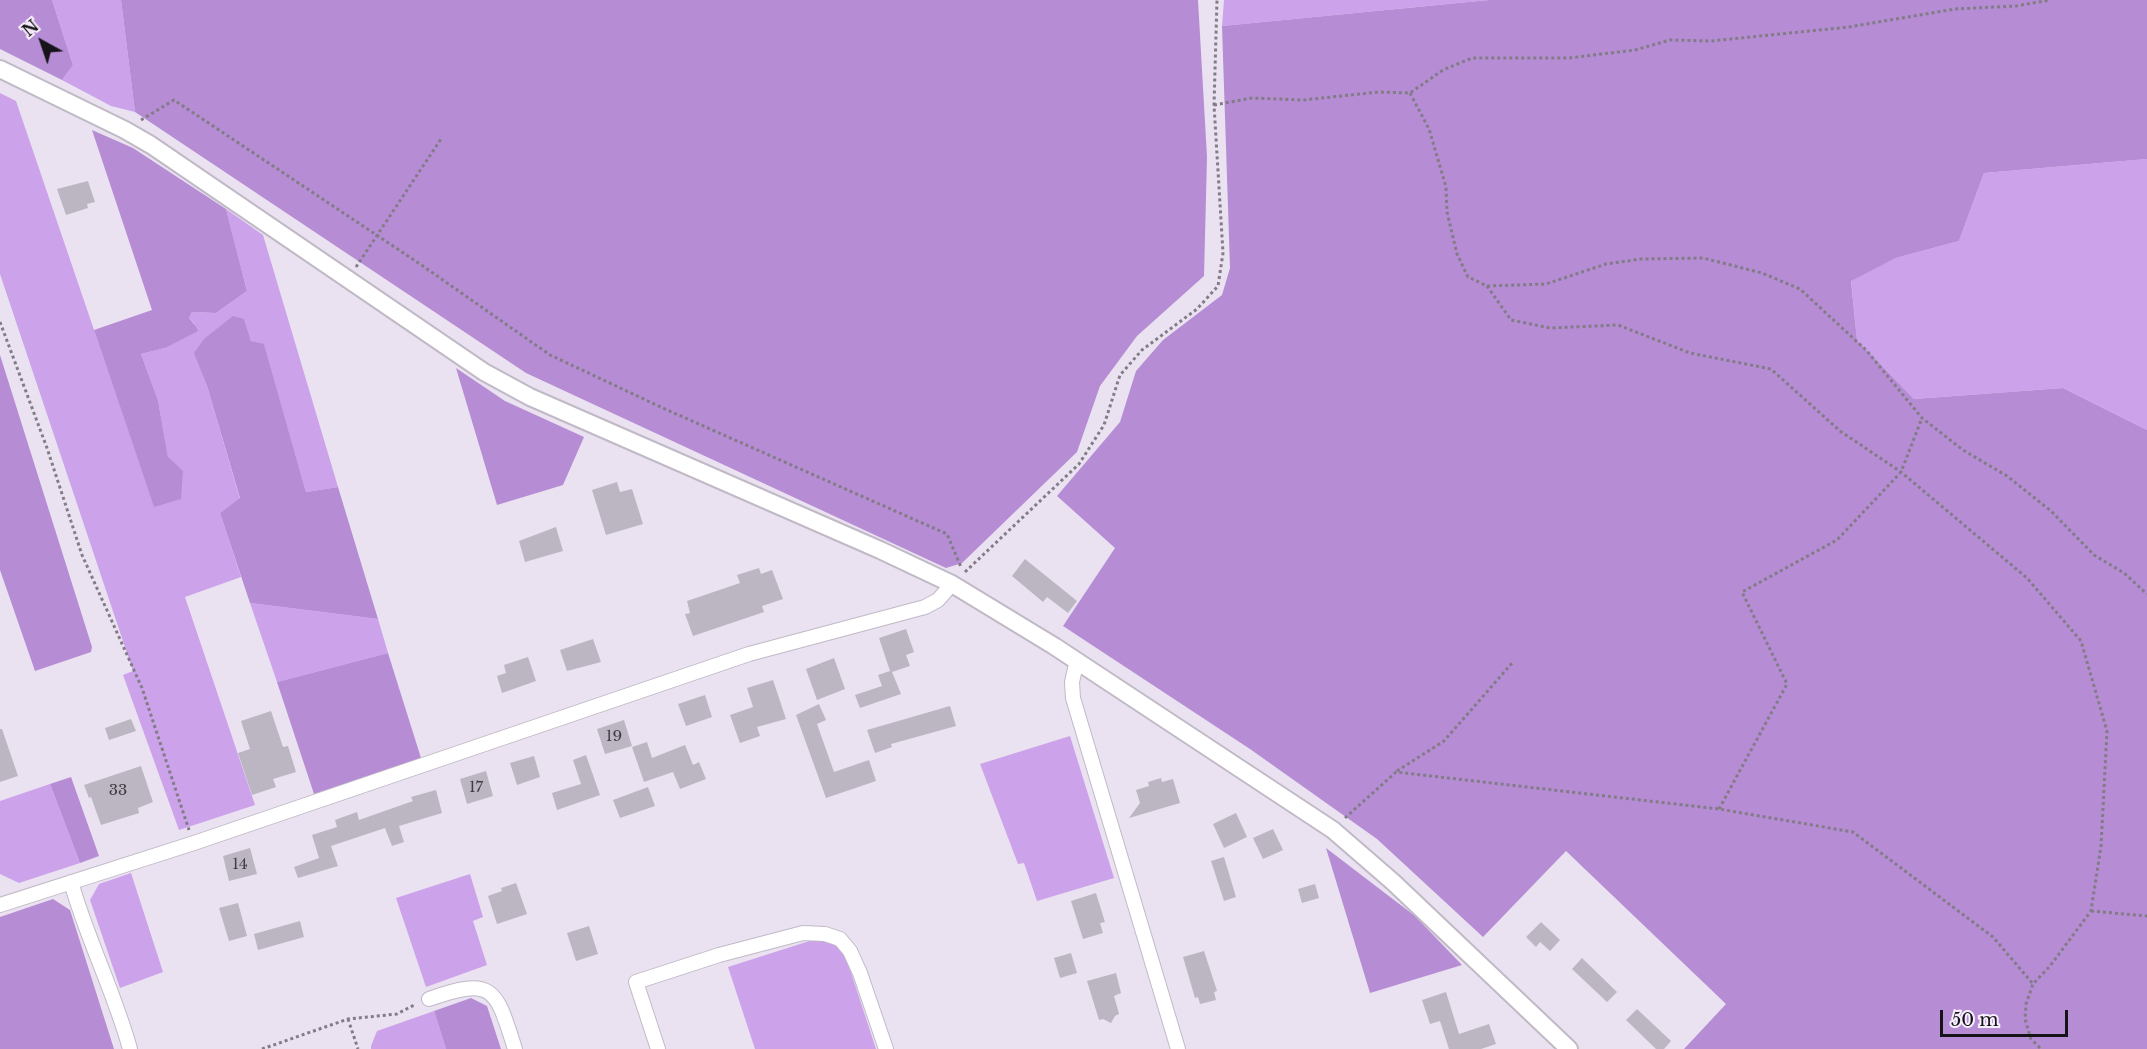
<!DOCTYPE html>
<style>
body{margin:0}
#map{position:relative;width:2147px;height:1049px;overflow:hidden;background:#eae2f0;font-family:"Libre Baskerville",serif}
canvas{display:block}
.north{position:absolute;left:12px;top:12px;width:60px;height:60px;-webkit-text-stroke:4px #f7effd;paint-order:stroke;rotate:320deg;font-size:16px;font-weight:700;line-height:24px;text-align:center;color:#171419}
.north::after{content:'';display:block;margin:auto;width:21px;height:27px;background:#171419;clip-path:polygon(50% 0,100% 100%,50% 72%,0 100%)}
.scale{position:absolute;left:1940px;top:1010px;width:128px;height:27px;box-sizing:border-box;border:3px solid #171419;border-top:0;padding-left:8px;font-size:18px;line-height:21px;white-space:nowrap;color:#171419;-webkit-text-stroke:4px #f7effd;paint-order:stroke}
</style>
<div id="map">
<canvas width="2147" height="1049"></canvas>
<div class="north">N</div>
<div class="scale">50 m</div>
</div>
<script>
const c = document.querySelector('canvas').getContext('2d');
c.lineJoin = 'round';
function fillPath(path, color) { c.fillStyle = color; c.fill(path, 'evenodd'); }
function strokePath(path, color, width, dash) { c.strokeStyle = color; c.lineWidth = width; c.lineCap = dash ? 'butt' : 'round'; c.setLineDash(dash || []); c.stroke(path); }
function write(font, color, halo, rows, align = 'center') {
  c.font = font + ' "Libre Baskerville",serif'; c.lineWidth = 6; c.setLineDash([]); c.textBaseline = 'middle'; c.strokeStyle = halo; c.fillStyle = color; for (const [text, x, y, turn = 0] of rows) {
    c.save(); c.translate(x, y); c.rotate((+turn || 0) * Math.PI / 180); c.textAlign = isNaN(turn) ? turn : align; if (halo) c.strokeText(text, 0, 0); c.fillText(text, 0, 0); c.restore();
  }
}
fillPath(new Path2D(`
 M52,0H121L135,112L111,106L62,80L73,65Z
 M1224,0H1489L1222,26Z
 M0,93L16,101L154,506L168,458L158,400L141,354L165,348L195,324L189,318L192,312L216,313L247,291L226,209L263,235L338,487L306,492L264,345L251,341L244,320L195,353L207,386L240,499L220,513L241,577L185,597L255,805L179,830L123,675L133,671L0,274Z
 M2147,159V430L2063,388L1914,399L1857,340L1851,280L1896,258L1959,241L1984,173Z
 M250,603L378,619L388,653L277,682Z
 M1070,736L1114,878L1037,901L1024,863L1018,864L980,764Z
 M50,784L80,863L19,883L0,874V801Z
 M131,873L163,972L120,988L90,900L99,884Z
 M470,874L483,917L473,921L487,965L426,987L396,898Z
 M822,937L844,951L876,1049H755L728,967Z
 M434,1011L446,1049H371V1046L377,1031Z`), '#cca2eb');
fillPath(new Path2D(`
 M0,0H52L73,65L62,80L0,49Z
 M121,0H1198L1207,157L1204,276L1137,336L1100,386L1077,452L962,563L946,568L526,373L135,112Z
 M1489,0H2147V159L1984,173L1959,241L1896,258L1851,281L1857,340L1914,399L2063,388L2147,430V1049H1684L1726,1004L1566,851L1483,937L1377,839L1250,749L1063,626L1115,548L1057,496L1120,422L1136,371L1163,340L1222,295L1230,268L1222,26Z
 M92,130L133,148L226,209L247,291L216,313L192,312L189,318L195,325L198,331L165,348L141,354L158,400L168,457L183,471L181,499L154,507L94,330L152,310Z
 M233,316L244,319L251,341L264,344L306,492L338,487L378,619L250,603L220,513L240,498L207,386L194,353L204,339Z
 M0,355L92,647L91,652L35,671L0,570Z
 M456,368L505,401L584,437L563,485L497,505Z
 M388,653L421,758L314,794L277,682Z
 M71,777L99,856L80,863L50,784Z
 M1326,848L1415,916L1462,965L1370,993Z
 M53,899L70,910L114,1049H0V917Z
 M471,998L487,1006L501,1049H446L434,1011Z`), '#b68cd5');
fillPath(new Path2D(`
 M88,181L95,202L87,204L88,208L66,215L57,189Z
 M617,482L620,492L632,489L643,524L606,535L592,490Z
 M556,527L563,551L525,562L519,541Z
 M1025,559L1077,601L1068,613L1047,597L1043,602L1012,576Z
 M759,568L761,574L772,570L783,599L762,606L764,612L693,636L685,614L690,613L687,601L740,583L737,575Z
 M906,629L914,652L906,655L910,666L892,672L901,694L860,708L855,695L882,686L878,675L890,671L879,638Z
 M593,639L601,662L567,671L560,650Z
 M528,657L536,681L502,693L497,676L506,673L504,665Z
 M834,658L845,689L817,700L806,669Z
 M773,680L786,719L757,727L760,736L740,743L730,715L753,707L747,688Z
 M705,695L712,717L686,726L678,704Z
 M819,704L826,720L817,724L834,772L869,760L876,781L826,798L796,715Z
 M950,706L956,726L891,744L892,747L875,753L867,730Z
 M271,711L283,747L288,746L296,772L273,779L276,787L252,795L238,753L250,749L241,721Z
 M131,719L136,731L109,740L105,728Z
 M624,720L632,746L605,754L597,729Z
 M0,729H2L18,776L0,782Z
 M647,742L652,758L685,745L693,765L699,762L706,779L680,789L673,772L644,782L632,747Z
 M586,755L600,795L557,810L552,793L581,784L573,760Z
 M534,756L540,777L517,785L510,763Z
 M141,766L153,802L138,808L139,813L101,825L91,797L89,798L84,785Z
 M486,771L493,796L467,804L460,779Z
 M1161,778L1162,782L1173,779L1180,803L1129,818L1140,803L1136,790L1149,786L1148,782Z
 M648,787L655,806L620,818L613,800Z
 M436,790L442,813L399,826L404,842L392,846L385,828L331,846L338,866L298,878L294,867L319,858L312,835L337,827L335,820L357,812L359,820L413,801L411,797Z
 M1236,813L1247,837L1224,848L1213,824Z
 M1273,829L1283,850L1263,859L1253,838Z
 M250,848L257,874L229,881L223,856Z
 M1224,857L1236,897L1224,901L1211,861Z
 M516,883L527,914L497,924L488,896L502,891L501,888Z
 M1315,884L1319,898L1302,903L1298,889Z
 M1096,893L1105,922L1100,923L1103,933L1083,939L1071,901Z
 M238,903L247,936L229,941L219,908Z
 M300,921L304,937L258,950L254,934Z
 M1541,922L1560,940L1550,951L1540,942L1536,947L1526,937Z
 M589,926L598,954L576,961L567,933Z
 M1204,951L1217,991L1214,992L1216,1000L1200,1004L1198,997L1195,998L1183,957Z
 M1071,953L1077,973L1060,978L1054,958Z
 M1582,958L1617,992L1607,1002L1572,969Z
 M1116,973L1121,993L1114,996L1119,1014L1115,1016L1111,1023L1103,1019L1099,1020L1087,981Z
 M1446,992L1459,1034L1489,1024L1496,1044L1481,1049H1449L1440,1021L1430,1024L1422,1000Z
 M1637,1009L1671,1041L1664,1049H1656L1626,1020Z`), '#bcb5c2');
const minor = new Path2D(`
 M1077,660L1072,682L1073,698L1178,1049
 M71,882C87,939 114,991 130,1049
 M0,905L194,843L749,654L925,607L938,600L952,584
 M429,999C494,976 496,989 515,1049
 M658,1049L636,982L719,955L803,933L825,934L840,939L850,951L860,973L886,1049`);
const tertiary = new Path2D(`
 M0,69L125,130L151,145L484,372L530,397L880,550L952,584L1054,646L1333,830L1393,882L1569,1049`);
strokePath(minor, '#c1b9c6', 16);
strokePath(tertiary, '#c1b9c6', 20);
strokePath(new Path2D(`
 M1410,93L1429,129L1446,187L1447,212L1457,254L1468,277L1487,286L1546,284L1606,264L1641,259L1703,258L1762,273L1800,289L1867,351L1922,418L1963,450L2007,476L2051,511L2094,555L2124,573L2147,594
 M1214,105L1252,98L1303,100L1379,92L1410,93L1443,70L1472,58H1569L1635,50L1670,40L1711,41L1849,27L1955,9L2016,6L2050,0
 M141,120L174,100L420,264L550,355L665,409L947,534L961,567
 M356,267L441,139
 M1487,286L1511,320L1550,328L1618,325L1690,353L1771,369L1840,431L1901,472L2027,578L2081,641L2107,731L2101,846L2091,911L2050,966L2033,984L2026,1004L2025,1019L2031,1039L2041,1049
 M0,322L47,448L82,555L142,688L189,830
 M965,572L1079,464L1104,425L1120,375L1142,350L1197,309L1218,286L1223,253L1214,105L1217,0
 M1397,771L1444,741L1513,662
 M1719,809L1787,684L1742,592L1837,540L1901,472L1922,418
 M1345,818L1396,772L1719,809L1853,832L1993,937L2033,984
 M2091,911L2147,916
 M348,1019L358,1049
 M262,1049L348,1019L397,1014L416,1004`), '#827c86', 3, [3, 3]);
strokePath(minor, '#fff', 14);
strokePath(tertiary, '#fff', 16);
write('15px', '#403c43', null, [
 ["19",614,737],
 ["17",476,788],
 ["33",118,791],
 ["14",240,865]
]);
</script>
